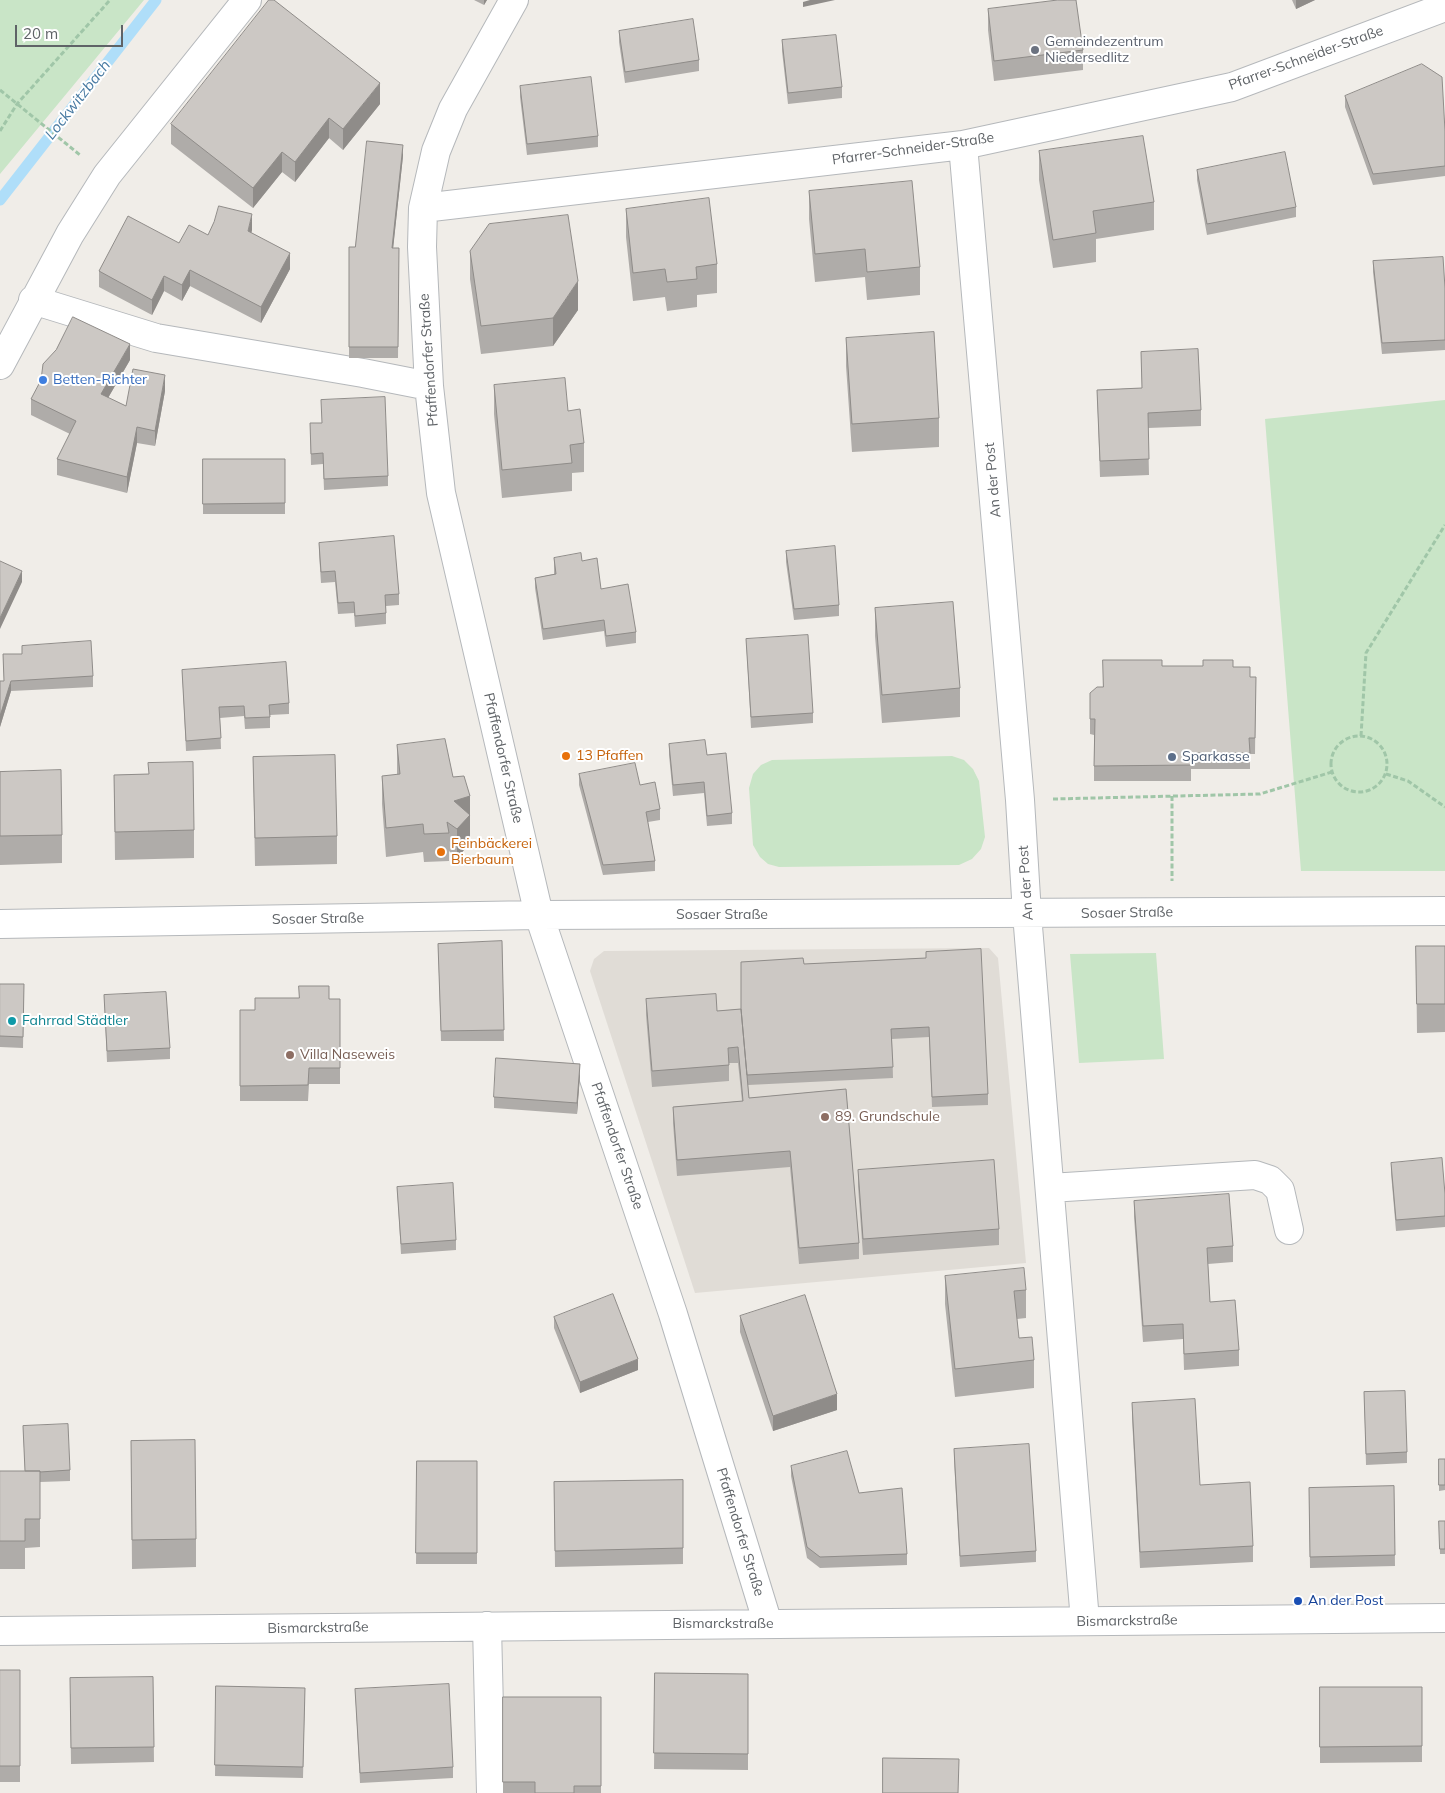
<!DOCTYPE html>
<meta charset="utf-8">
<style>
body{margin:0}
#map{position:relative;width:1445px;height:1793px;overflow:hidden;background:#f0ede8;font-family:Mulish,sans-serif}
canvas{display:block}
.scale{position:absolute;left:15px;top:25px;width:108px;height:22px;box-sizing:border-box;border:2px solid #5f6367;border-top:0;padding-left:6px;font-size:15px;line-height:18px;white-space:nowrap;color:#5f6367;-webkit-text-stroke:4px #fff;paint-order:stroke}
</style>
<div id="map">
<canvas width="1445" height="1793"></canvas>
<div class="scale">20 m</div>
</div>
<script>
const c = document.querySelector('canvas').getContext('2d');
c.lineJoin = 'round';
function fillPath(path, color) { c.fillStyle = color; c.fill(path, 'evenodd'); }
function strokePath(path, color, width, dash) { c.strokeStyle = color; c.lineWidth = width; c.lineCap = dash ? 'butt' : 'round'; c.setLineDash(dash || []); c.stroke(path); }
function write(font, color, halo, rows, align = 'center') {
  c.font = font + ' Mulish,sans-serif'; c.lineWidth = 4; c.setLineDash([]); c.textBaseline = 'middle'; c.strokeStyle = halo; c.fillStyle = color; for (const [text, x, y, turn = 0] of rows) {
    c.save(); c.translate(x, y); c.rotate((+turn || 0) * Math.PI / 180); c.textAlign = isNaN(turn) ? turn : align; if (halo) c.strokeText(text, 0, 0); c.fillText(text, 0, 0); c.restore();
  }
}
fillPath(new Path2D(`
 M989,948L998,958L1026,1263L695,1293L590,971L594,959L604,951Z`), '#e0dcd6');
fillPath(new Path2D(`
 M0,0H144L0,174Z
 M1445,400V871H1301L1265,419Z
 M952,756L964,760L973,769L979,781L985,837L981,849L972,859L959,865L779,867L768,864L760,857L753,845L749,788L753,774L761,765L772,760Z
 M1156,953L1164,1059L1079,1063L1070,954Z`), '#c9e5c7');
strokePath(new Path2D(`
 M0,200L156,0`), '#afdef9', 11);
const minor = new Path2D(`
 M514,0L453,109L436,151L423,208L422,247L429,386L441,493L539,915L673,1314L768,1624
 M963,145L1020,800L1027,914L1085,1621
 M423,208L963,145L1232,87L1445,7
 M33,300L156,338L363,373L429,386
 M0,365L70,234L107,175L247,0
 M0,924L539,915L1445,911
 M1050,1188L1255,1175L1270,1180L1280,1190L1289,1230
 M487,1626L491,1793
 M0,1631L1445,1618`);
strokePath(minor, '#b5b8bb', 30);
strokePath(new Path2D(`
 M0,90L80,155
 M0,131L17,104L110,0
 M1331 764a28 28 0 1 1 56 0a28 28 0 1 1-56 0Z
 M1361,736L1366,653L1445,525
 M1386,774L1408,781L1445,807
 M1172,796V881
 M1053,799L1260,794L1332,772`), '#a0c6a8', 3, [5, 2.5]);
strokePath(minor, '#fff', 28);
fillPath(new Path2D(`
 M474,0H487L484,5Z
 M1292,0H1315L1296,9Z
 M988,9L1083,50V70L994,81L988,30Z
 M619,31L699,60V71L625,83L619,42Z
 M782,40L842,87V98L788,104L782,51Z
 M520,86L598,136V147L527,155L520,97Z
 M1345,96L1445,131V176L1373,185L1345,107Z
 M380,104L343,150L329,138L295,182L282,172L253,208L171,144V124Z
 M1039,151L1154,202V230L1096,239V262L1053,268L1039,180Z
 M403,156L393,248H399L398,358H349V247H355Z
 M1197,170L1296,207V217L1207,235L1197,180Z
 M809,191L920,267V295L867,300L865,277L815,282L809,219Z
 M626,209L717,264V293L697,295V307L667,311L665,297L633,301L626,237Z
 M252,230L251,233L290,269L261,323L190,286L182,301L164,291L152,315L99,287V271L179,243L208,235Z
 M470,251L578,310L553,346L481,354L470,279Z
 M1373,261L1445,288V350L1382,354L1373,272Z
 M846,338L939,418V447L852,452L846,366Z
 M1141,352L1201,410V426L1148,428L1149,475L1100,477L1097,390L1142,388Z
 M130,360L108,398L126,406L165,391L155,446L137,443L127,493L57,475V459L70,434L31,415V399Z
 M494,385L568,411L584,443V472L572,473V491L502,498L494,414Z
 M310,423L388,476V486L324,490L323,464L311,465Z
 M203,459H285V514H203Z
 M319,543L399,594V605L386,606V624L355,627L354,613L338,614L335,582L321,583L319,553Z
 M786,551L839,605V616L794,620L786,562Z
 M554,558L582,561L601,589L636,632V643L606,647L604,631L543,640L535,588V578L554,574Z
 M875,608L960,688V717L882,723L875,636Z
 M746,639L813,713V723L751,728Z
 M3,654L93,676V687L11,691L0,727V681H4Z
 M1162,666L1233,667L1250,677H1256L1255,754H1250V769H1191V781H1094V735L1090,734V693L1103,687Z
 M182,670L289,703V714L270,715V728L245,729L244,716L220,718L221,749L186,751Z
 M669,744L707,755L732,813V824L707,826L704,793L673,796L669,755Z
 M397,745L453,777L470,796V843L457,858L449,851V861L424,862L423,852L386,857L382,804V776L397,775Z
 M253,757L337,836V864L255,866Z
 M0,772L62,835V863L0,865Z
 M148,774L194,830V858L115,860L114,775Z
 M579,774L640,785L660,809V820L648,822L655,861V871L603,875L579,785Z
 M502,941L504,1041H441L438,944Z
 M1416,946H1445V1032L1417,1033Z
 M926,958L988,1094V1105L932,1107L929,1037L892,1039L893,1078L748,1085L749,1098L846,1089L859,1243V1259L799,1264L790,1167L677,1176L673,1123V1107L742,1101L738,1063H729V1081L652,1087L646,1015V999L717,1011L741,1009L804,964Z
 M0,984H24L23,1048L0,1047Z
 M104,995L170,1048V1059L107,1062Z
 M329,999H340V1084H309L308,1101H240V1010H255Z
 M580,1075L577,1114L494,1108V1097Z
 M1391,1163L1445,1194V1227L1396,1231L1391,1173Z
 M858,1170L999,1229V1245L863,1255L858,1186Z
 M397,1187L456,1240V1250L401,1254Z
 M1134,1201L1233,1246V1262L1208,1264L1210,1302L1239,1350V1366L1184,1370L1183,1339L1143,1342L1134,1217Z
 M945,1276L1026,1290V1318L1017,1319L1019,1338L1034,1360V1388L955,1397L945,1304Z
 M740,1316L837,1410L773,1431L740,1332Z
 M554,1317L638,1370L580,1393L554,1328Z
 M1364,1392L1407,1452V1463L1366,1465Z
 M1132,1403L1200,1485L1253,1546V1562L1140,1568L1132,1418Z
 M23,1426L70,1470V1481L40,1482V1547L25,1548V1569H0V1471H25Z
 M131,1441L196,1539V1567L132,1569Z
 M954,1449L1036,1551V1562L960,1567L954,1460Z
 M1439,1459H1445V1490L1439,1491Z
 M417,1461H477V1564H416Z
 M791,1466L859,1493L907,1554V1565L820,1568L807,1558L791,1476Z
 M683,1480V1564L555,1567L554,1482Z
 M1394,1486L1395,1566L1310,1568L1309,1488Z
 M1439,1521H1445V1554H1440Z
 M0,1670H20V1782H0Z
 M655,1673L748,1674V1770L654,1769Z
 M153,1677L154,1762L71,1764L70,1694Z
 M216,1686L305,1688L303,1778L215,1776Z
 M1320,1687H1422V1762L1320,1763Z
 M355,1689L453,1767V1778L360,1783Z
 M503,1697H601V1793H503Z`), '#afaca9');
fillPath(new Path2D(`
 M484,0H487L484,5Z
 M810,0H835L803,7V2Z
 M1296,0H1315L1296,9Z
 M380,83V104L343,150V129Z
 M329,118V138L295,182V162Z
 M403,145V156L392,259V248Z
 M282,152V172L253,208V188Z
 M252,214V230L248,247V231Z
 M290,253V269L261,323V307Z
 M190,270V286L182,301V285Z
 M164,276V291L152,315V300Z
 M578,281V310L553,346V318Z
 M130,344V360L101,410V394Z
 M165,375V391L155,446V431Z
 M137,427V443L127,493V477Z
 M22,571V582L0,629V618Z
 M11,681V691L0,727V716Z
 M470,796V843L457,858V829L454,801Z
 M580,1064V1075L577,1114V1103Z
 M638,1359V1370L580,1393V1382Z
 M837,1394V1410L773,1431V1416Z`), '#8f8c89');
const building = new Path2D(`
 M269,0H274L380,83L343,129L329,118L295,162L282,152L253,188L171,124Z
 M1058,0H1076L1083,50L994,61L988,9Z
 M693,19L699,60L625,72L619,31Z
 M836,35L842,87L788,93L782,40Z
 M1422,64L1442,77L1445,131V166L1373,174L1345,96Z
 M591,77L598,136L527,144L520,86Z
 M1143,136L1154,202L1093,211L1096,233L1053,240L1039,151Z
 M367,141L403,145L392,248H399L398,347H349V247H355Z
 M1285,152L1296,207L1207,224L1197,170Z
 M912,181L920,267L867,272L865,249L815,254L809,191Z
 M709,198L717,264L696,267L697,279L667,282L665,269L633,273L626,209Z
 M219,206L252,214L248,231L290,253L261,307L190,270L182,285L164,276L152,300L99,271L128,216L179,243L189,225L208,235L214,222Z
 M568,215L578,281L553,318L481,326L470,251L489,224Z
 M1443,257L1445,288V340L1382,343L1373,261Z
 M73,317L130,344L101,394L126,406L133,369L165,375L155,431L137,427L127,477L57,459L76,421L31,399L41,380L43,364L56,350Z
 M934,332L939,418L852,424L846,338Z
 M1198,349L1201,410L1148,413L1149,459L1100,461L1097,390L1142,388L1141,352Z
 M565,378L568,411L580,409L584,443L570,445L572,463L502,470L494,385Z
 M385,397L388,476L324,479L323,453L311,454L310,423H322L321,400Z
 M203,459H285V503L203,504Z
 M394,536L399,594L385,595L386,613L355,616L354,602L338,603L335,571L321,572L319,543Z
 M835,546L839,605L794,609L786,551Z
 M581,553L582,561L597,558L601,589L628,584L636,632L606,636L604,620L543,629L535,578L556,574L554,558Z
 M0,561L22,571L0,618Z
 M953,602L960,688L882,695L875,608Z
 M808,635L813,713L751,717L746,639Z
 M91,641L93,676L11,681L0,716V681H4L3,654H22V646Z
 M1103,660H1162V666H1203V660H1233V667H1250V677H1256L1255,738H1249L1250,753H1191V765L1094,766L1095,719H1090V693L1097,687H1103Z
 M286,662L289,703L269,705L270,717L245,718L244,706L219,707L221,738L186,741L182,670Z
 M445,739L453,777L464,776L470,796L454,801L470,815L457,829L447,822L449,833L424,834L423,824L386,828L382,776L400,774L397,745Z
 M705,740L707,755L726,753L732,813L707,816L704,782L673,785L669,744Z
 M335,755L337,836L255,838L253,757Z
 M193,762L194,830L115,832L114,775L149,774L148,763Z
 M635,763L640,785L655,782L660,809L646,812L655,861L603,865L579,774Z
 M61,770L62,835L0,836V772Z
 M502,941L504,1030L441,1031L438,944Z
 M1416,946H1445V1004H1417Z
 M981,949L988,1094L932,1097L929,1027L891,1029L893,1067L747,1075L741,1009V962L803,958L804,964L926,958V952Z
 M0,984H24L23,1037L0,1036Z
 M299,986H329V999H340V1068H309L308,1085L240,1086V1010H255V998H299Z
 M166,992L170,1048L107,1051L104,995Z
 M716,994L717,1011L741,1009L749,1098L846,1089L859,1243L799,1248L790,1151L677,1160L673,1107L743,1101L738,1047L728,1048L729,1065L652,1071L646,999Z
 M496,1058L580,1064L577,1103L494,1097Z
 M1442,1158L1445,1194V1216L1396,1220L1391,1163Z
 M994,1160L999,1229L863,1239L858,1170Z
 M453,1183L456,1240L401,1244L397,1187Z
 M1229,1194L1233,1246L1207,1248L1210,1302L1235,1300L1239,1350L1184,1354L1183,1324L1143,1326L1134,1201Z
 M1024,1268L1026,1290L1014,1291L1019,1338L1032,1337L1034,1360L955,1369L945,1276Z
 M613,1294L638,1359L580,1382L554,1317Z
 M805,1295L837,1394L773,1416L740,1316Z
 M1405,1391L1407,1452L1366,1454L1364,1392Z
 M1195,1399L1200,1485L1250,1482L1253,1546L1140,1552L1132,1403Z
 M68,1424L70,1470L40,1472V1471H25L23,1426Z
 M195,1440L196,1539L132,1540L131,1441Z
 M1029,1444L1036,1551L960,1556L954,1449Z
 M847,1451L859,1493L902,1488L907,1554L820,1557L807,1547L791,1466Z
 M1439,1459H1445V1485H1439Z
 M417,1461H477V1553H416Z
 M0,1471H40V1519H25V1541H0Z
 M683,1480V1548L555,1551L554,1482Z
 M1394,1486L1395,1555L1310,1557L1309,1488Z
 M1439,1521H1445V1549H1440Z
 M0,1670H20V1766H0Z
 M655,1673L748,1674V1754L654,1753Z
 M153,1677L154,1747L71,1748L70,1678Z
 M449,1684L453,1767L360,1773L355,1689Z
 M216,1686L305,1688L303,1767L215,1765Z
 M1320,1687H1422V1746L1320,1747Z
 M503,1697H601V1786H574V1793H535V1782H503Z
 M883,1758L959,1759L958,1793H883Z`);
fillPath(building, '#ccc8c4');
strokePath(building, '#8f8c89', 1);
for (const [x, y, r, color] of [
 [1035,50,5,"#6b7280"],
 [43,380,5,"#3f7fe0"],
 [566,756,5,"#e8710a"],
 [1172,757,5,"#5c6f8a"],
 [441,852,5,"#e8710a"],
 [12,1021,5,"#0f9aa8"],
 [290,1055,5,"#8d6e63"],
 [825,1117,5,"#8d6e63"],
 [1298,1601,5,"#1a4fb4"]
]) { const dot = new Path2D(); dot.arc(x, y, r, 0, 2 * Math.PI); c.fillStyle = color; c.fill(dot); strokePath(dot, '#fff', 2); }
write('14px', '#5b616d', '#fff', [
 ["Gemeindezentrum",1045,42],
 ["Niedersedlitz",1045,58]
], 'left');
write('14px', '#5f6367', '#fff', [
 ["Pfarrer-Schneider-Straße",1306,58,-20],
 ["Pfarrer-Schneider-Straße",913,149,-8],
 ["Pfaffendorfer Straße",429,360,-94],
 ["An der Post",993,480,-95],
 ["Pfaffendorfer Straße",503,758,77],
 ["An der Post",1026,883,-94],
 ["Sosaer Straße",1127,913,-1],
 ["Sosaer Straße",722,915],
 ["Sosaer Straße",318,919,-1],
 ["Pfaffendorfer Straße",617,1146,71],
 ["Pfaffendorfer Straße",740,1532,73],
 ["Bismarckstraße",1127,1621,-1],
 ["Bismarckstraße",723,1624],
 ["Bismarckstraße",318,1628,-1]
]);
write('14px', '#366cbe', '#fff', [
 ["Betten-Richter",53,380]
], 'left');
write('14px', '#c56008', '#fff', [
 ["13 Pfaffen",576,756],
 ["Feinbäckerei",451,844],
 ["Bierbaum",451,860]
], 'left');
write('14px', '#4e5e75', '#fff', [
 ["Sparkasse",1182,757]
], 'left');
write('14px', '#0d838f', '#fff', [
 ["Fahrrad Städtler",22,1021]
], 'left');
write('14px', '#785e54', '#fff', [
 ["Villa Naseweis",300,1055],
 ["89. Grundschule",835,1117]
], 'left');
write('14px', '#164399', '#fff', [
 ["An der Post",1308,1601]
], 'left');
write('italic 15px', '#487aa2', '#fff', [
 ["Lockwitzbach",78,100,-52]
]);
</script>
